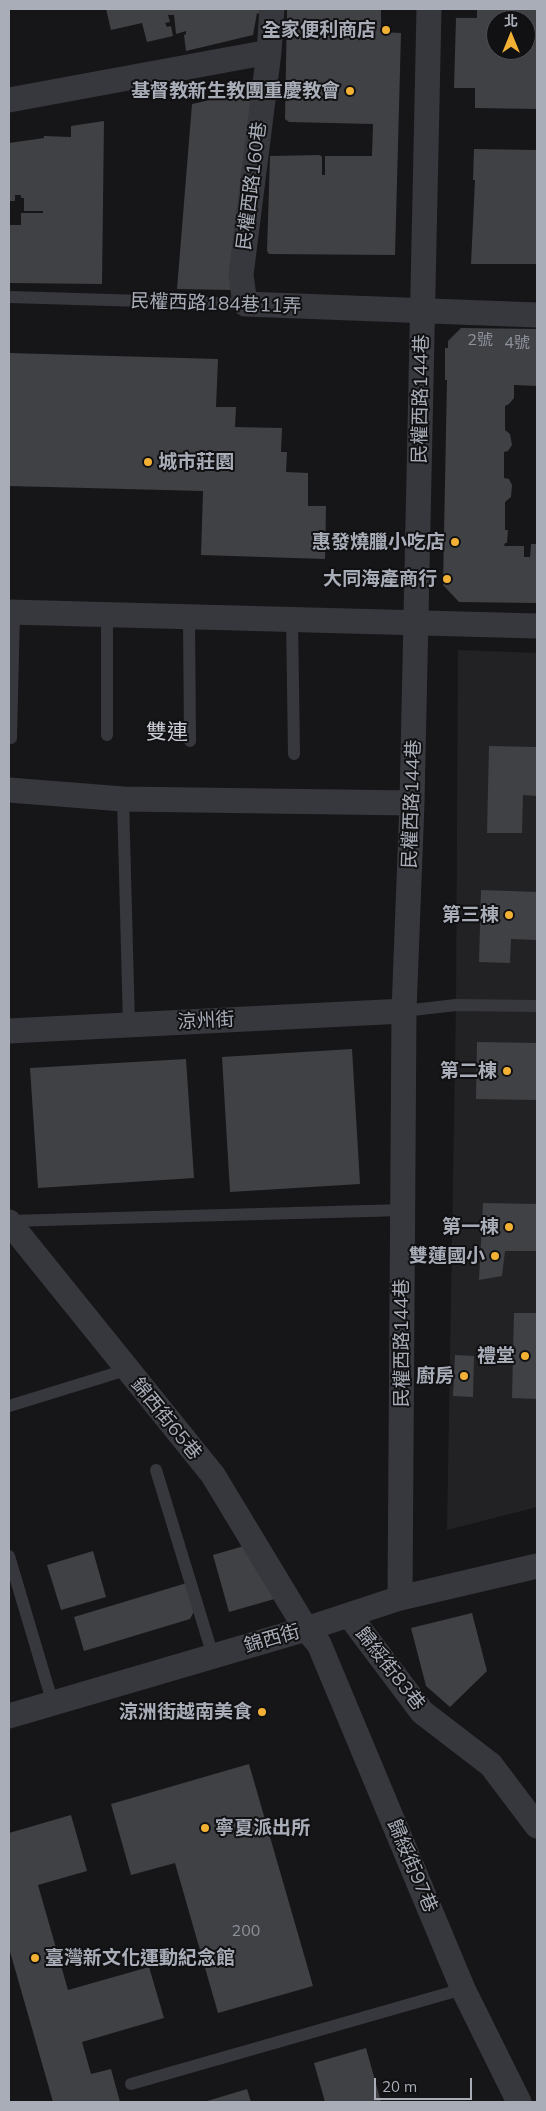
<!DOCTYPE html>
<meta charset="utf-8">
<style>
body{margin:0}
#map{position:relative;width:546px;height:2111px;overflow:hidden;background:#161618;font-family:Mulish,"Noto Sans TC",sans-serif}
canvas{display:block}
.frame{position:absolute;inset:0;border:10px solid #a8adb8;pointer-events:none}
.north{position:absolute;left:486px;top:10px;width:50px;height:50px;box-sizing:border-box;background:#111113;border:1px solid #4d4f55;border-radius:50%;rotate:0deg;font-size:14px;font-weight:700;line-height:20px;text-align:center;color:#a8adb8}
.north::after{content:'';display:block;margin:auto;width:18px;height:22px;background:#f2b134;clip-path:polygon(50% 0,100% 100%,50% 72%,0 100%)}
.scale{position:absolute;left:374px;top:2078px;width:98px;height:22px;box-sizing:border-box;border:2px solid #a8adb8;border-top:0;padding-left:6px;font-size:15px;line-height:18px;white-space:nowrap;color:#a8adb8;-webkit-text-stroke:4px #111113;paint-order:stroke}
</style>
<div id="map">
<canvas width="546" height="2111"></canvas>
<div class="frame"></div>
<div class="north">北</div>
<div class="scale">20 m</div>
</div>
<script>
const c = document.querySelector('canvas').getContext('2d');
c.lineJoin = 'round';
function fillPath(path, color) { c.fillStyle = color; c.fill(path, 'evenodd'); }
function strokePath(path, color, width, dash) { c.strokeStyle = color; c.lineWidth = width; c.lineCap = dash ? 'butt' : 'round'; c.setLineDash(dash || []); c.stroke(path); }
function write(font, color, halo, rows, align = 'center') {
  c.font = font + ' Mulish,"Noto Sans TC",sans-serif'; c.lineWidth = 4; c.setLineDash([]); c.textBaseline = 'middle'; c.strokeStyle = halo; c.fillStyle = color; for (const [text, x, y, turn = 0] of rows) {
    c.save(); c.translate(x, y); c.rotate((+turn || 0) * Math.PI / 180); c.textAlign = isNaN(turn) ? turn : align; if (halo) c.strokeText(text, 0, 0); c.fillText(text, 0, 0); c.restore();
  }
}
fillPath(new Path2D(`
 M458,650L537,653V1507L447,1530L456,1005Z`), '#222225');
fillPath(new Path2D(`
 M106,9H260L259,14L257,13L253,35L186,51L184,35L186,34V31L176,34L174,15H168L170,22L165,23L167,27L171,26L173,36L147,42L142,23L111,30Z
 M287,9H381V32L401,33L395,255L269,254L267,251L270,156L320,155L322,157V175H325V156H372L373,124L289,122L285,119Z
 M477,9H537V109L475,108V88H454L456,18H477ZM496,20H526V50H496Z
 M223,93L256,97L231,290L177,289L192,104L223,97Z
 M104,121L102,284L9,283V225H21V213H43V211H24V198H21V195H15V201H9V143L44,138V136L71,137V126Z
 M474,149L537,150V264H471L475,180H473Z
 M461,328L537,329V386L514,385V398L509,404L505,406V430L510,434L512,445L508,451L504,452V478L509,479L512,485L511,497L505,502V530H508L507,543H505L504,546H524V557H530L531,544H537V603L459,602L443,585L447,380H445V348H448V341Z
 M9,353L218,359L216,407H236L235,427L282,428L281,452H287L286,472L308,473V506H326L325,559L201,555L203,491L9,486Z
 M489,746L537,747V796L523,795L522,833H487Z
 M481,890L537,892V940L511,939L510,963L479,962Z
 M477,1042L537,1043V1100L476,1099Z
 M352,1049L360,1184L230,1192L222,1057Z
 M186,1059L194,1178L38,1188L30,1068Z
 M483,1203L537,1204V1251H505L502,1276L479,1280Z
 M514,1313H537V1399L512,1398Z
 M455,1355L474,1356L473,1397L453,1396Z
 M261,1541L278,1598L229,1612L213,1555Z
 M93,1551L106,1597L61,1610L47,1565Z
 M190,1582L198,1604L190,1619L84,1651L74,1617Z
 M472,1613L487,1671L450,1707L426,1686L411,1628Z
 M249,1764L313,1986L218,2013L175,1863L131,1875L111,1804Z
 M71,1815L87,1871L38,1885L68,1990L149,1967L164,2018L82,2042L91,2074L111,2069L120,2102H53L9,1948V1833Z
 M366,2048L381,2102H325L314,2063Z
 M247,2089L251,2102H204Z`), '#404145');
strokePath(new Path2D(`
 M9,297L245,304
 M189,616L190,741
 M292,619L294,754
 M107,735V614
 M11,738L14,612
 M123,799L129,1025
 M404,1011L456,1005L537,1006
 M9,1221L403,1210
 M9,1406L126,1370
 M156,1470L213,1656
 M9,1556L53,1704
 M131,2084L463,1989`), '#37383d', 12);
strokePath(new Path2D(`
 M272,9L269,52L241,275L245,304L537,315
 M9,100L269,52
 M9,612L537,626
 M9,790L123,799L412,803
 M9,1031L404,1011
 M9,1222L213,1475L306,1629L319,1644L463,1989L519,2102
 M400,1598L404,1011L412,803L429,9
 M349,1615L422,1712L491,1765L537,1826
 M9,1716L306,1629L400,1598L537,1566`), '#37383d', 25);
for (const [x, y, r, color] of [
 [386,30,5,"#f2b134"],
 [350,91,5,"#f2b134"],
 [148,462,5,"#f2b134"],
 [455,542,5,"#f2b134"],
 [447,579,5,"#f2b134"],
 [509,915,5,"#f2b134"],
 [507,1071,5,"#f2b134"],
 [509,1227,5,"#f2b134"],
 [495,1256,5,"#f2b134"],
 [525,1356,5,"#f2b134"],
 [464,1376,5,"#f2b134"],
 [262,1712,5,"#f2b134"],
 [205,1828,5,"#f2b134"],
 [35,1958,5,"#f2b134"]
]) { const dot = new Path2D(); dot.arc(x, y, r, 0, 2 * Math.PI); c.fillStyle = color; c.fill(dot); strokePath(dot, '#111113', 2); }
write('16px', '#8e929b', null, [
 ["2號",480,340],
 ["4號",517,343],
 ["200",246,1931]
]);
write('bold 19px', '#a8adb8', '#111113', [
 ["全家便利商店",376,30],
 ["基督教新生教團重慶教會",340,91],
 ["城市莊園",158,462,"left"],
 ["惠發燒臘小吃店",445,542],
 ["大同海產商行",437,579],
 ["第三棟",499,915],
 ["第二棟",497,1071],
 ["第一棟",499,1227],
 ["雙蓮國小",485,1256],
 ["禮堂",515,1356],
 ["廚房",454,1376],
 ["涼洲街越南美食",252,1712],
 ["寧夏派出所",215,1828,"left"],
 ["臺灣新文化運動紀念館",45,1958,"left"]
], 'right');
write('19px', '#a8adb8', '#111113', [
 ["民權西路160巷",252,186,-83],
 ["民權西路184巷11弄",216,304,2],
 ["民權西路144巷",421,399,-89],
 ["民權西路144巷",412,804,-88],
 ["涼州街",206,1021,-3],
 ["民權西路144巷",402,1343,-90],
 ["錦西街65巷",166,1419,51],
 ["錦西街",272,1639,-16],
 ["歸綏街83巷",390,1669,52],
 ["歸綏街97巷",412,1866,67]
]);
write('21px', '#c9ccd4', '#111113', [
 ["雙連",167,733]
]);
</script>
